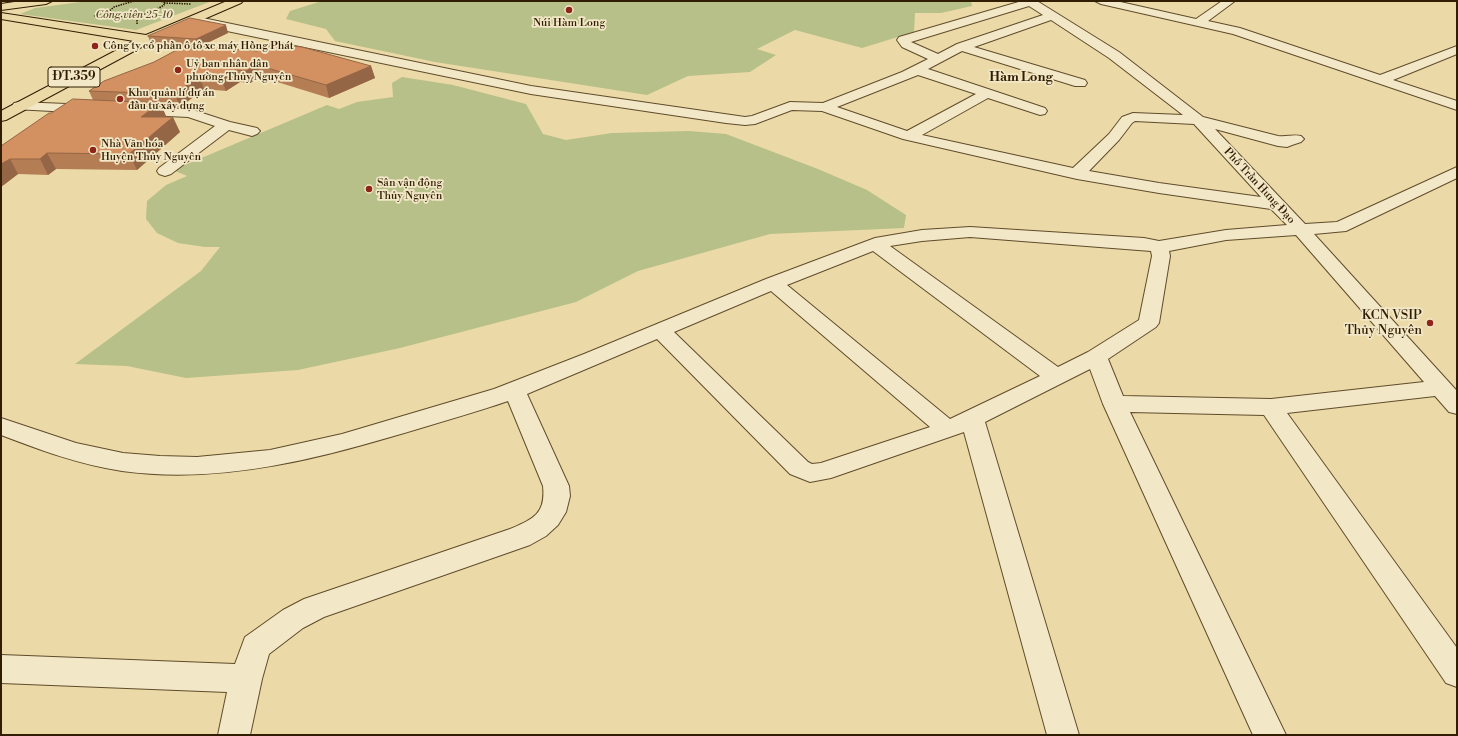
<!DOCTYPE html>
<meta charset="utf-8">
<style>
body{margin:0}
#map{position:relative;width:1458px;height:736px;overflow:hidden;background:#ebdaa7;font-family:"Libre Bodoni",serif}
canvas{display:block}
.frame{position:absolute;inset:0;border:2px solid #311d02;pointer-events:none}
</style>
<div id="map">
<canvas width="1458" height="736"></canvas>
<div class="frame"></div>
</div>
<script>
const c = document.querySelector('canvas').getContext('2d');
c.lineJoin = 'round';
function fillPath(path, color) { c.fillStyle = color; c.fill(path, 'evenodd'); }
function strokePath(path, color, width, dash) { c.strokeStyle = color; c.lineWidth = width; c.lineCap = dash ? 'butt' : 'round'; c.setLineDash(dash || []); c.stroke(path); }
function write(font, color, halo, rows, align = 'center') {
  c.font = font + ' "Libre Bodoni",serif'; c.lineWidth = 3.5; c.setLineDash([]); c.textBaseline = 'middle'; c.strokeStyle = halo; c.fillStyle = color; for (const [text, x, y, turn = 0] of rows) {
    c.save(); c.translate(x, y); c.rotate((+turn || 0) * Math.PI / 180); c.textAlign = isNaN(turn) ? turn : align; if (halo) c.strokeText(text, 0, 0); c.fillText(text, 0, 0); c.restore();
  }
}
fillPath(new Path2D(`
 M88,1H212L136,30L20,14L35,8Z
 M322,1H971L972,6L941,13H915L914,32L862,48L795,30L757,49L776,55L750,72L688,76L647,95L435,62L335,41L326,29L286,19L290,11Z
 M402,77L453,85L526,104L543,134L566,140L612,133L689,131L726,134L818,169L867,190L906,215L904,228L770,234L638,271L576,302L400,348L298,370L186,378L127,366L75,364L201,271L220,247H205L178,243L157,233L146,219L147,201L166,185L187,176L173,170L327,105L339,109L357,102L393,97L392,83Z`), '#b6c088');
const minor = new Path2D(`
 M1022,1H1037L1119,52L1203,117L1278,136C1287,137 1294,134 1301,136L1304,139L1301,142L1292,145L1287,147L1278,146L1215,129L1305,224L1337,222L1457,167V178L1346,231L1314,234L1457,391V414L1449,412L1435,396L1287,413L1457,648V687L1446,683L1264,415L1130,412L1286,735H1253L1103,404L1090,369L985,422L1079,735H1047L964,432L831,478L810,482L790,474L657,339L527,394L569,486L570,496L566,512L558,525L546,536L530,545L324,617L303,628L269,654L262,679L250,735H218L227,692L1,683V655L235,664L245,637L283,610L304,599L510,529C533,519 546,514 543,486L508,401C479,411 450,419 421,428C324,457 225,485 122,471C81,465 40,450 1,435V418L76,443L123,453L160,456L197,457L270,450L342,434L494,389L584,354L766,279L875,238L922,230L970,227L1144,238L1159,241L1226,230L1287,225L1271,209L1159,193L1077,179L903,139L822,111L792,110L755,124L745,125L726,123L531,94L198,25L194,23L192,21L194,19L198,17L531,86L745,117L752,116L790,102L823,103L902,72L928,59L902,47L897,40L899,37ZM1029,6L1043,15L957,44L938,54L911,42ZM1051,20L1109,58L1183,115L1133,113L1122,117L1109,134L1073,168L922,135L988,98L1040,115L1045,114L1047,111L1045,108L928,69L962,51L1075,86H1085L1087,83L1085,80L974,47ZM918,75L976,94L907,131L837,107ZM1135,121L1194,124L1261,197L1159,183L1089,171L1119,140L1132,123ZM1296,235L1424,382L1271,399L1123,396L1108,359L1156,327L1159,323L1170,256L1169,251L1226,240ZM970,237L1151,251L1152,256L1139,320L1088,352L1058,367L890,246L922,241ZM873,251L1040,376L950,419L787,285ZM771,291L930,427L821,463L812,464L808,462L674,332Z
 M1095,1H1116L1196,19L1222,1H1235L1208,21L1240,28L1380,75L1457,46V54L1393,80L1457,101V110L1233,34L1101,4Z
 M19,102L90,105L95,106L97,109L95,112L90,113L14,109L12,106L14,103Z
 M134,107L190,109L230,122L257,128L260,131L257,134L252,136L229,130L171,174L165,176L159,174L157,171L159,168L215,126L188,117L129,114L127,111L129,108Z`);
const major = new Path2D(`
 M21,1H52L46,4L1,10V4Z
 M227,1H243L241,3L151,42L6,120L1,121V111L134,41L1,19V13L146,35Z`);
strokePath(minor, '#604c2b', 2);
strokePath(major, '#311d02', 2);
strokePath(new Path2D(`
 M134,1L114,7L108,12C124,22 149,15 164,5V2L159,1
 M164,3L191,4
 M137,15V25
 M94,16L108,13`), '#311d02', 1.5, [1.5, 1]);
fillPath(minor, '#f2e7c6');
fillPath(major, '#ebdaa7');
fillPath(new Path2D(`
 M228,33L200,46L371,66L375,78L329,98L261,77L250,83L240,82L226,91L204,89L180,107L162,106L166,117L180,132L137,170L56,169L48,175L18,174L1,187V146L51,113L93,100L89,91L154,62L185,46L151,44L148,36Z`), '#b57d54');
fillPath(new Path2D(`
 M226,25L228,33L199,47L196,39Z
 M257,65L261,77L250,83L246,71Z
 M371,66L375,78L329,98L326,85Z
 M235,70L240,82L226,91L221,78Z
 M199,76L204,89L180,107L175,94Z
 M160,103L167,118L141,117Z
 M173,117L180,132L137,170L129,154Z
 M47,153L56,169L48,175L40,159Z
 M10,159L18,174L1,187V164Z`), '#946645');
const building = new Path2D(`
 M190,18L226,25L196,39L148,36Z
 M270,44L302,47L371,66L326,85L257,65L246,71L235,70L221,78L199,76L175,94L89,91L104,81L154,62L186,45L257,51Z
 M73,99L160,103L141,117H173L129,154L47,153L40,159H10L1,164V146L49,113H51Z`);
fillPath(building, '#d39162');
strokePath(building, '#946645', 1);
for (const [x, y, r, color] of [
 [569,10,4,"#8f2418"],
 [95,46,4,"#8f2418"],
 [178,70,4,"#8f2418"],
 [120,99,4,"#8f2418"],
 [93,150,4,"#8f2418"],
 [369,189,4,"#8f2418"],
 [1430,323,4,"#8f2418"]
]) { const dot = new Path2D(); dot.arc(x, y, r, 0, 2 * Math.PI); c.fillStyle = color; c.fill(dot); strokePath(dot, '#f2e7c6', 1.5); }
write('italic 11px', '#594e2a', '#f2e7c6', [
 ["Công viên 25-10",134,15]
]);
write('11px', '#311d02', '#f2e7c6', [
 ["Núi Hàm Long",569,23,"center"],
 ["Công ty cổ phần ô tô xe máy Hồng Phát",103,46],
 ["Uỷ ban nhân dân",186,64],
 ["phường Thủy Nguyên",186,77],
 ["Khu quản lí dự án",128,93],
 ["đầu tư xây dựng",128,106],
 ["Nhà Văn hóa",101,144],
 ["Huyện Thủy Nguyên",101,157],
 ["Sân vận động",377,183],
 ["Thủy Nguyên",377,196]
], 'left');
write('11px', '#311d02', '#f2e7c6', [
 ["Phố Trần Hưng Đạo",1259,186,47]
]);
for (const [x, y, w] of [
 [74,77,52]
]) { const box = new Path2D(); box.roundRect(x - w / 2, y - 10, w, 20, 3); c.fillStyle = '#f2e7c6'; c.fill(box); strokePath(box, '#311d02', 1); }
write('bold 12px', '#311d02', null, [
 ["ĐT.359",74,77]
]);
write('bold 13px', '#311d02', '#f2e7c6', [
 ["Hàm Long",1021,78]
]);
write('13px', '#311d02', '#f2e7c6', [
 ["KCN VSIP",1422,316],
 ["Thủy Nguyên",1422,331]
], 'right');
</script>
